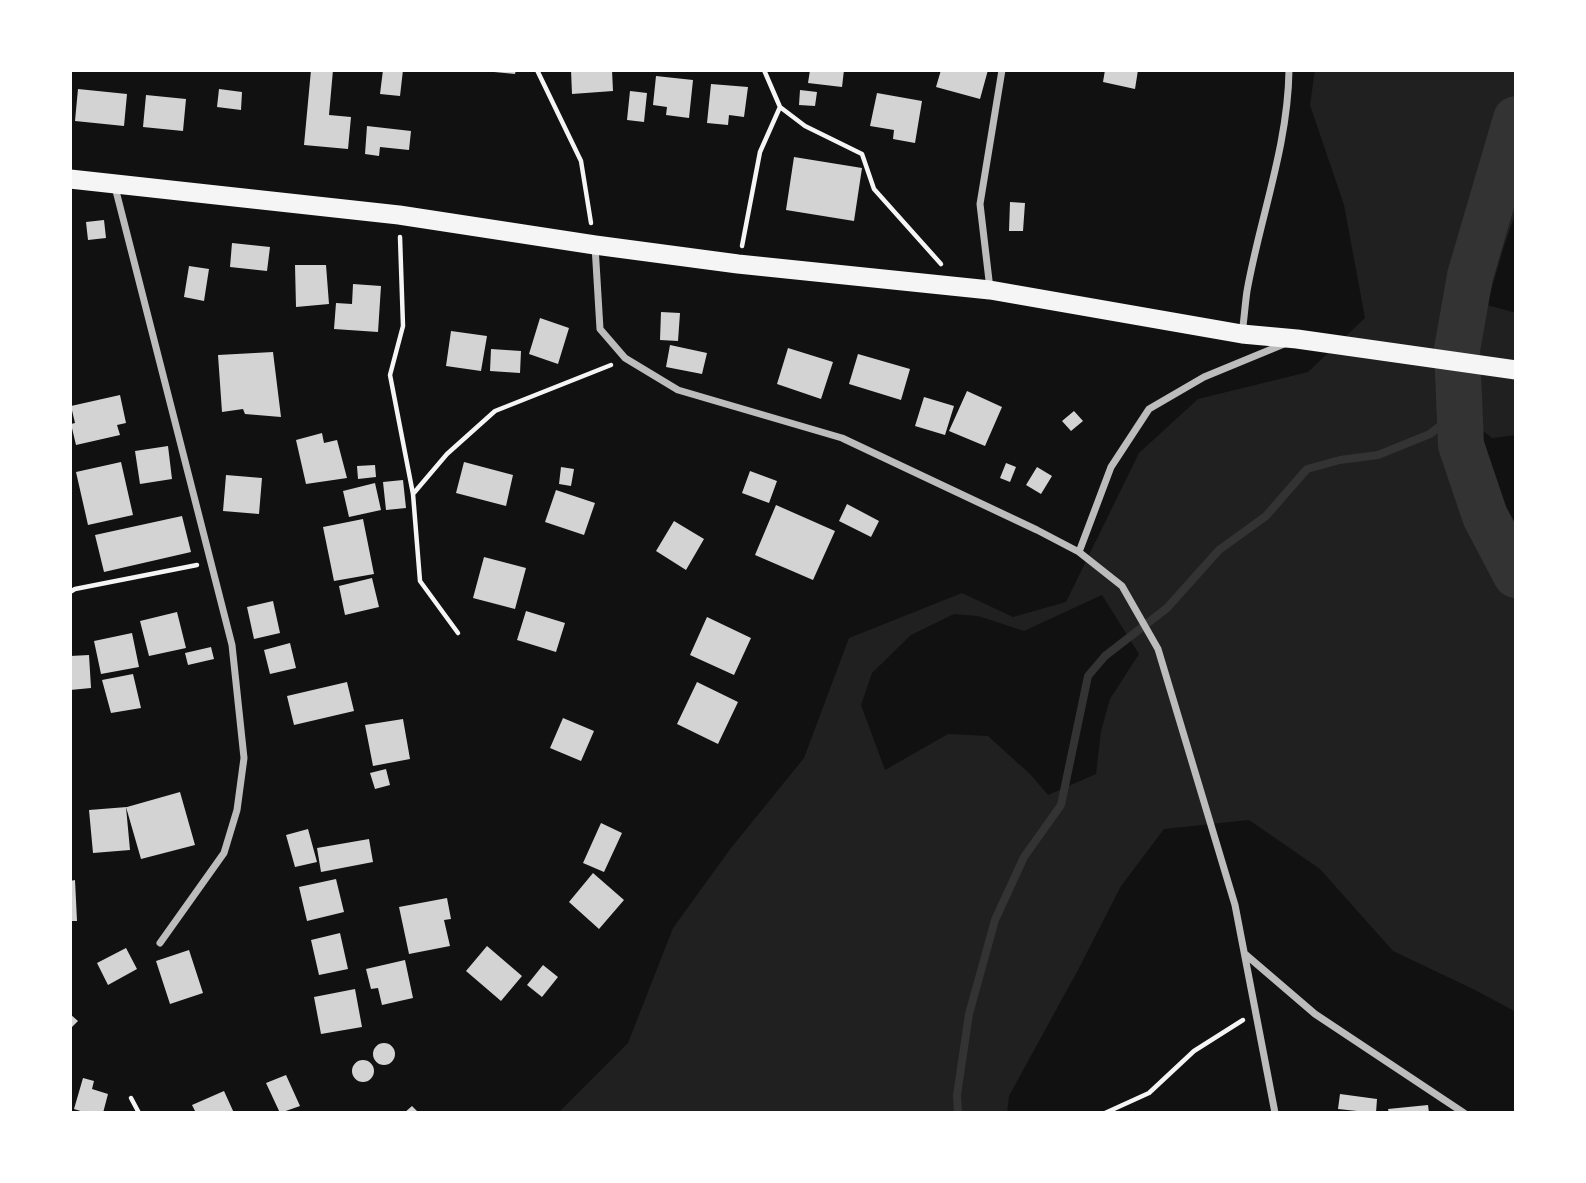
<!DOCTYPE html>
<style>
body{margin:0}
#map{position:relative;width:1586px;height:1183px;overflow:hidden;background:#111;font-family:Georgia,serif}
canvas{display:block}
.frame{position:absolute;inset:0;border:72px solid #fff;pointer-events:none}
</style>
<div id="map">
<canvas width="1586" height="1183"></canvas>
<div class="frame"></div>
</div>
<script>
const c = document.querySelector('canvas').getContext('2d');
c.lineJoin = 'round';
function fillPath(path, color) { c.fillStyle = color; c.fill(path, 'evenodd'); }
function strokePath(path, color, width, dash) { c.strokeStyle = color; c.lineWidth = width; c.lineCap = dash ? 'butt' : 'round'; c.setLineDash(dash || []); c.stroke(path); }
fillPath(new Path2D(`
 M1315,70H1516V212L1504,246L1487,305L1516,313V435L1492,438L1459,413L1461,445L1485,516L1516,575V1012L1475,990L1393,951L1320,869L1249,820L1164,829L1121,886L1079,968L1009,1096L1007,1113H558L628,1043L673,928L731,848L804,758L849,638L962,593L1013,617L1066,602L1139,453L1198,399L1308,372L1365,318L1344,205L1310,105ZM1102,595L1139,654L1110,699L1101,731L1096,774L1048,795L1031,775L988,736L948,734L885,770L861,705L872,673L911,635L954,614L978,616L1024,631Z`), '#202020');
strokePath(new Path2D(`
 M958,1113L957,1095L969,1014L995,920L1024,857L1061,805L1088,676L1105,656L1167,608L1219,550L1266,516L1307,469L1340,460L1378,455L1430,434L1459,411`), '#333', 8);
strokePath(new Path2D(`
 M1516,119L1470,276L1457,350L1461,445L1485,516L1516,575`), '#333', 46);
fillPath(new Path2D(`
 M311,70H333L329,115L351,117L348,149L304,145Z
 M383,70H403L400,96L380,94Z
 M494,70H516L515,74L494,72Z
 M571,70H612L613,91L572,94Z
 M810,70H844L842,87L808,83Z
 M941,70H988L980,99L936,87Z
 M1105,70H1138L1135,89L1103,82Z
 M656,76L693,80L689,118L666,115L667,107L653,105Z
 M711,84L748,87L744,117L729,115L728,125L707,123Z
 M78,89L127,94L124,126L75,121Z
 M219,89L242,92L241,110L217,107Z
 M800,90L817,92L815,106L799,105Z
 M630,91L647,93L644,122L627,120Z
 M877,93L922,101L915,143L893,139L894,130L870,126Z
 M146,95L186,99L183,131L143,127Z
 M367,126L411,131L409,150L380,147L379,156L365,154Z
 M794,157L862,168L854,221L786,210Z
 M1010,202L1025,203L1023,231H1009Z
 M104,220L106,238L88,240L86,222Z
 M232,243L270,247L267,271L230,267Z
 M295,265H326L329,304L296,307Z
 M189,266L209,269L204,301L184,297Z
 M353,284L381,286L378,332L334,329L336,303L352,304Z
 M661,312L680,313L678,341L660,340Z
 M540,318L569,328L558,364L529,354Z
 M451,331L487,336L481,371L446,366Z
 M670,345L707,353L702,374L666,367Z
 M788,348L833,362L821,399L777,384Z
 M491,349L521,351L520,373L490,371Z
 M273,352L281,417L245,414L243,409L222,412L218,355Z
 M858,354L910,369L901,400L849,384Z
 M967,391L1002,407L985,446L949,431Z
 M120,395L126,423L117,425L120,435L76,445L71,424L75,423L71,406Z
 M924,397L954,406L945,435L915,426Z
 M1074,411L1083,421L1071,431L1062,421Z
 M322,433L324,443L337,440L347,478L306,484L296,440Z
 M168,446L172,479L140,484L135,451Z
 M121,462L133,515L88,525L76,472Z
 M464,462L513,475L506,506L456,493Z
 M1006,463L1016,467L1010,482L1000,478Z
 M375,465L376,477L358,479L357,466Z
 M561,467L574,469L571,486L559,484Z
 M1037,467L1052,476L1041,494L1026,485Z
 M750,471L777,481L769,503L742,493Z
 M226,475L262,478L259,514L223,511Z
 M403,480L406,508L386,510L383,482Z
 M375,483L381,510L349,517L343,491Z
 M556,490L595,503L584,535L545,522Z
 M847,504L879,521L871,537L839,521Z
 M776,505L835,531L813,580L755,555Z
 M182,516L191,552L104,572L95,535Z
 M363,519L374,574L334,581L323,527Z
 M674,521L704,539L686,570L656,551Z
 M484,557L526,568L515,609L473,598Z
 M372,578L379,607L345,615L339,586Z
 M273,601L280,633L254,639L247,607Z
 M526,611L565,623L556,652L517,640Z
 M177,612L186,648L149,656L140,621Z
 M707,617L751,638L734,675L690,655Z
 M132,633L139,667L101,674L94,641Z
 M290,643L296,668L270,674L264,650Z
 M211,647L214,659L188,665L185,653Z
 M89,655L91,688L70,690V656Z
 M133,674L141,708L111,713L102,680Z
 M347,682L354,711L294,725L287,696Z
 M697,682L738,702L718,744L677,724Z
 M563,718L594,731L581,761L550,748Z
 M403,719L410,759L373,766L365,725Z
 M386,769L390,785L375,789L370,773Z
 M180,792L195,845L141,859L126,807L130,850L93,853L89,810L127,807Z
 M601,823L622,833L604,872L583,863Z
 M308,829L317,862L295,867L286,835Z
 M369,839L373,862L321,872L317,848Z
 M593,873L624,900L599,929L569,902Z
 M336,879L344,912L307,921L299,887Z
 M75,880L77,921H70V881Z
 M447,898L451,919L444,920L450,946L409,954L399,907Z
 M340,933L348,969L319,975L311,940Z
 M487,946L522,976L501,1001L466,971Z
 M126,948L137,969L108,985L97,963Z
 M189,950L203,993L170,1004L156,961Z
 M405,960L413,998L382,1005L378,988L371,989L366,969Z
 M543,965L558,977L542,997L527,985Z
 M355,989L362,1027L321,1034L314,997Z
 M70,1014L78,1021L70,1029Z
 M373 1054a11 11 0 1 1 22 0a11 11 0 1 1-22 0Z
 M352 1071a11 11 0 1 1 22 0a11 11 0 1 1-22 0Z
 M286,1075L300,1106L280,1113L266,1083Z
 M83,1078L94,1081L92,1089L108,1094L103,1113H87L74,1109Z
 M224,1091L234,1113H196L192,1105Z
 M1340,1094L1377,1099L1376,1113L1338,1109Z
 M1428,1105L1429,1113H1389L1388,1109Z
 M412,1106L419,1113H404Z`), '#d3d3d3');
strokePath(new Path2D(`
 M537,70L581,161L591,223
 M764,70L780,107L805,126L862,154L874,189L941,264
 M400,237L403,326L390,375L413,494L420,581L458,633
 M742,246L760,152L780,107
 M413,494L447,454L495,411L611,365
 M70,592L75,589L197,565
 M131,1098L139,1113
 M1105,1113L1149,1093L1194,1051L1243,1020`), '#f5f5f5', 4.5);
strokePath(new Path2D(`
 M115,187L232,645L244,758L237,810L224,853L160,943
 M595,246L600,329L625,358L678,390L842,438L1037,530L1079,552L1122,586L1158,649L1235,905L1275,1113
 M990,289L980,204L1002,70
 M1242,334C1244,320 1245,305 1247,291C1260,218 1288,146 1289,70
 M1079,552L1111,467L1149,409L1204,377L1284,344
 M1245,954L1315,1014L1464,1113`), '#bcbcbc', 7);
strokePath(new Path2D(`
 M70,179L399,215L595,245L738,264L990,290L1242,334L1297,339L1516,370`), '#f5f5f5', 19);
</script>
